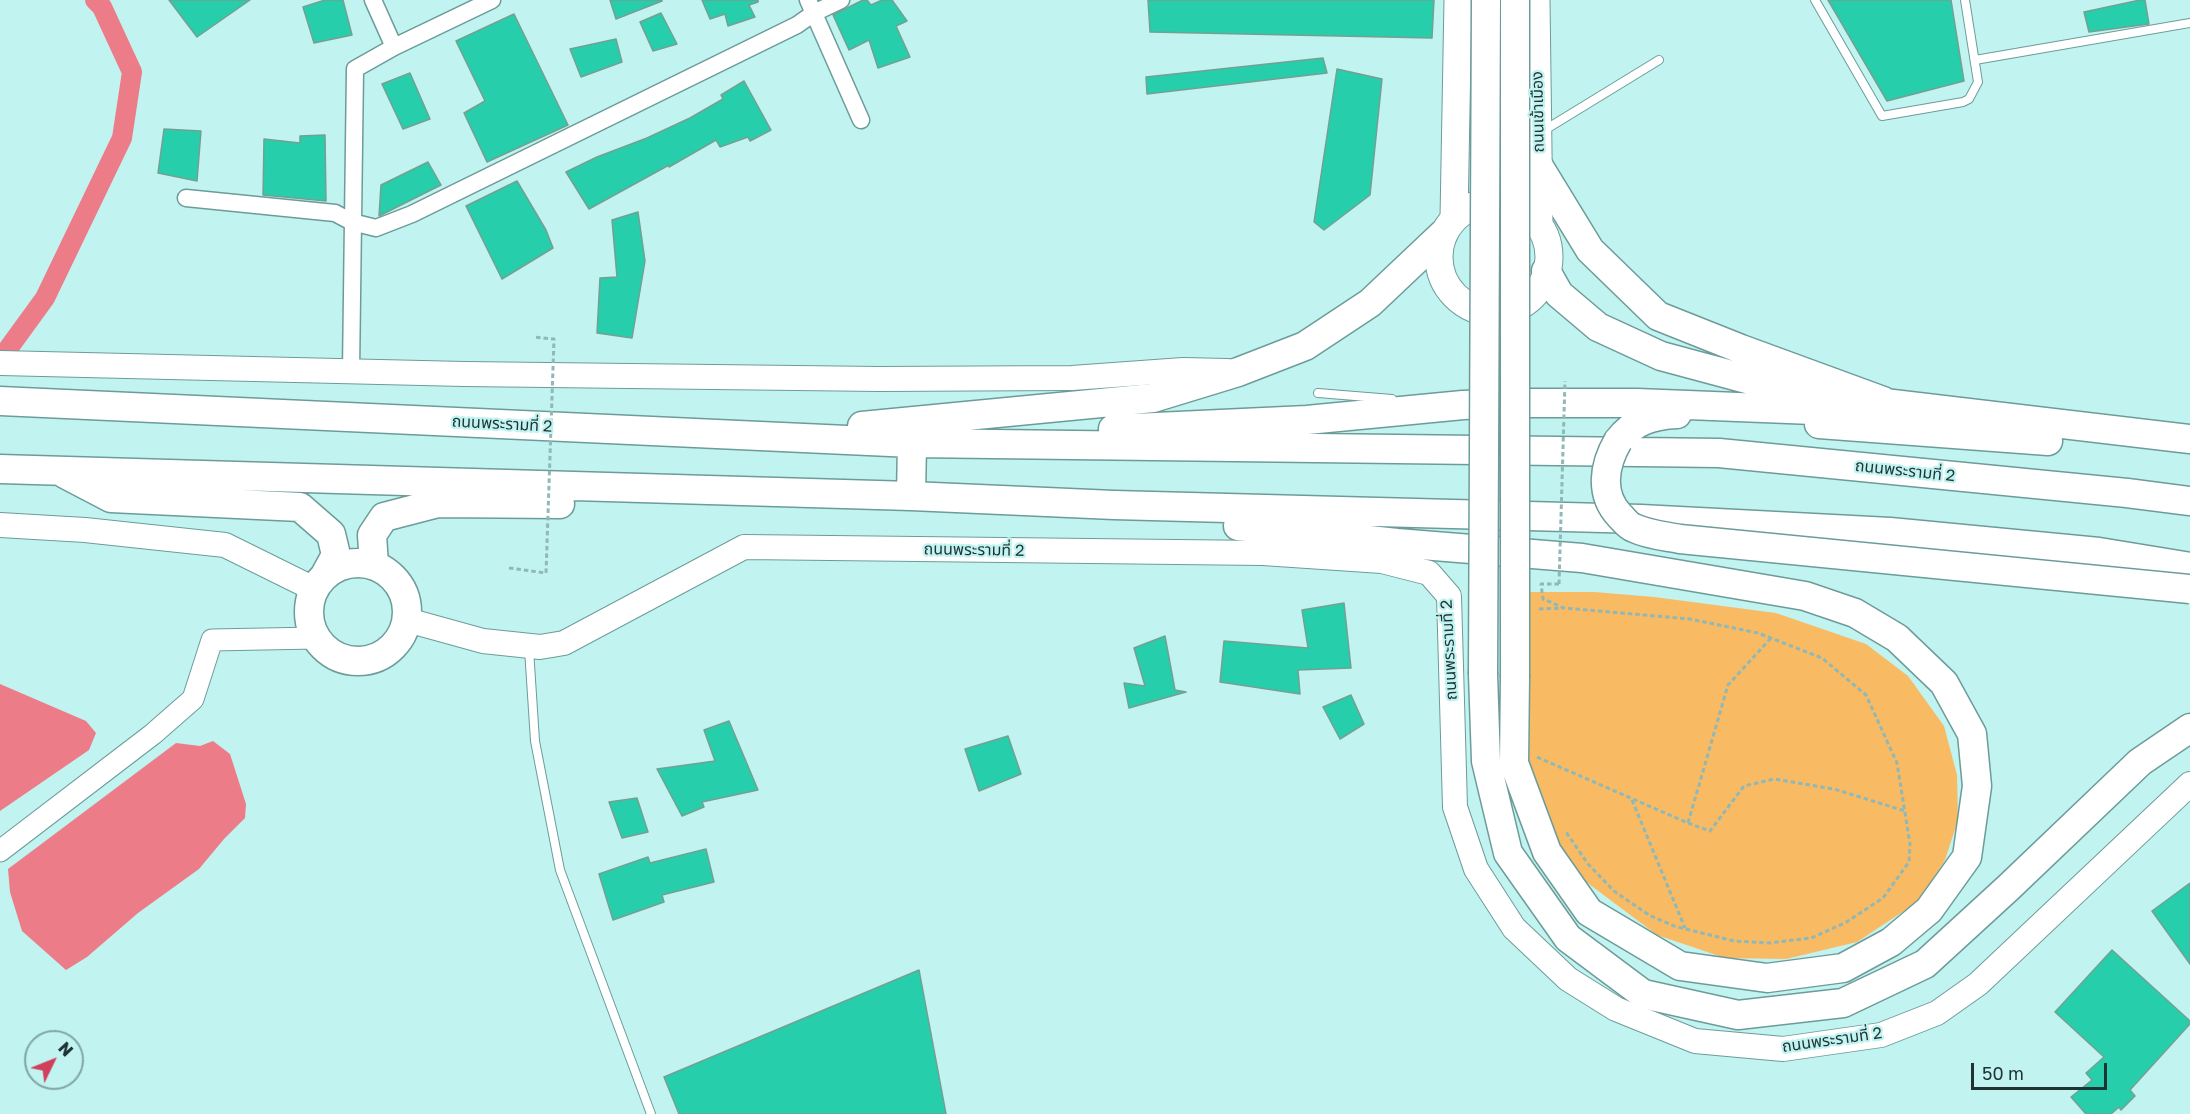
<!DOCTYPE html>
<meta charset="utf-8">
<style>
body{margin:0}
#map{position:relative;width:2190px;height:1114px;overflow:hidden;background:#c1f3f1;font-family:"Golos Text",sans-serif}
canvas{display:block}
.north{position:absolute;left:24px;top:1030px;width:60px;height:60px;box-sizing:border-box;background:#c1f3f1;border:2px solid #80a6a5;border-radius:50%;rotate:47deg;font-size:16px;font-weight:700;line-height:24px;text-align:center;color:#1f3333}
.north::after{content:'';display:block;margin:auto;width:21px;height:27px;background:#d1405b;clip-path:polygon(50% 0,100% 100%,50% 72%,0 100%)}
.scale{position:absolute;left:1971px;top:1063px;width:136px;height:27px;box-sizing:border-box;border:3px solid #1f3333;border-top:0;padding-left:8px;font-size:18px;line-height:21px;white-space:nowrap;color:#1f3333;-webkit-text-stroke:4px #c1f3f1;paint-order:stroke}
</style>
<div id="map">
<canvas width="2190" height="1114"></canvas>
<div class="north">N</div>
<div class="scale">50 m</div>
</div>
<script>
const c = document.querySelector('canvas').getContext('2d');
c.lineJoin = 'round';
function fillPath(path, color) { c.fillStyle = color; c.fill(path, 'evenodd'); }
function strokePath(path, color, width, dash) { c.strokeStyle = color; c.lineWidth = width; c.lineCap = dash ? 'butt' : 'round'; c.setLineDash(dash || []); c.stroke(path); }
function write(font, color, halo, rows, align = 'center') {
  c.font = font + ' "Golos Text","Noto Sans Thai",sans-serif'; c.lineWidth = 4.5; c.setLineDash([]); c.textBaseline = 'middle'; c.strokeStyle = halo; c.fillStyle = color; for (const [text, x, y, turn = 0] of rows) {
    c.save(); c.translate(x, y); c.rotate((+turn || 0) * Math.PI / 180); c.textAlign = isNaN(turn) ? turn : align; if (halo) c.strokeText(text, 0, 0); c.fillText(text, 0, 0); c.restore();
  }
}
fillPath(new Path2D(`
 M1522,592H1594L1654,597L1776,613L1866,644L1908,676L1944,726L1957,775L1958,820L1945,860L1919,901L1857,942L1786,959L1725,958L1657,935L1585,881L1564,855L1547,826L1529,781Z`), '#f8ba63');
fillPath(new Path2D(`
 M0,684L86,721L96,733L89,750L0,811Z
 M213,741L230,754L246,804L245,818L224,839L199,869L138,913L87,957L66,970L22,931L10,892L8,869L176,743L200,746Z`), '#ed7c89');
strokePath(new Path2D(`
 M0,360L45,298L122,138L132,72L102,7L95,0`), '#ed7c89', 20);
const building = new Path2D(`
 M169,0H250L197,37Z
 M325,0H343L352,35L314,43L303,7Z
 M610,0H662V1L616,19Z
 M702,0H758V2L749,5L755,17L728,26L725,14L710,19Z
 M863,0H867L871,5L882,0H892L907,21L896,26L910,57L878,68L869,40L849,50L833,15Z
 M1148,0H1434L1432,38L1150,32Z
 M1828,0H1951L1964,81L1887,101Z
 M2140,0H2145L2149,24L2089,32L2084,12Z
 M661,13L677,44L653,51L640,22Z
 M514,14L568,125L487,162L464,113L485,101L456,41Z
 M616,39L622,62L581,77L570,49Z
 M1323,58L1327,73L1147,94L1146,77Z
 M1337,69L1382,79L1370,195L1324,230L1314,222Z
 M410,73L430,119L403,129L382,84Z
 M744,81L771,130L750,141L748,137L720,147L716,140L669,167V165L589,209L566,172L597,157L647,138L690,118L723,99L721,95Z
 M164,129L201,131L197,181L158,173Z
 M325,135L326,201L263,195L264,139L300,143V136Z
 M428,162L441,185L379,216L381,185Z
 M517,181L546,230L553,248L502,279L466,206Z
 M638,212L645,261L632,338L597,333L600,278L617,277L612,220Z
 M1344,603L1351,668L1298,670L1300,694L1220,682L1224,641L1308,648L1302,610Z
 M1165,636L1175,690L1186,692L1129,708L1124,683L1145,686L1134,648Z
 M1351,695L1364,724L1340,739L1323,707Z
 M729,721L758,790L702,802L704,807L682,816L657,769L715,761L704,730Z
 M1008,736L1021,774L979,791L965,749Z
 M637,798L648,832L622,838L609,802Z
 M706,849L714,882L662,895L664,902L613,920L599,874L648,857L650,863Z
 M2190,883V964L2152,911Z
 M2112,950L2190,1021V1024L2130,1090L2135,1096L2121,1110L2119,1107L2111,1114H2086L2071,1097L2092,1080L2086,1073L2104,1057L2055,1012Z
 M919,970L946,1114H679L664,1077Z`);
fillPath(building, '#26ceab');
strokePath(building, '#74a092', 1.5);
const service = new Path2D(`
 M1815,0L1882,116L1963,102L1969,99L1978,82L1965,0
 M1975,60L2190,23
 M1543,131L1659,60
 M1318,393L1392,399
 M529,649L535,741L560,870L651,1114`);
const minor = new Path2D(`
 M373,0L394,47
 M808,0L861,120
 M186,198L335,213L352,222L376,228L412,214L797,25L814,13L841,0
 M351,371L355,69L394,47L492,0`);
const tertiary = new Path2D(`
 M0,851L153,734L193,699L212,640L316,638`);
const secondary = new Path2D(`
 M0,363L464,374L879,379L1072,378L1183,370L1227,371
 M0,525L85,530L225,545L314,589
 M407,620L483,641L540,647L564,643L744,547L1263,553L1382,561L1429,573L1449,596L1455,807L1476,869L1514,928L1568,979L1616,1009L1695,1041L1783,1049L1881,1035L1937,1013L1978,984L2190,784`);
const primary = new Path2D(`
 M1536,0L1539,225
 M1439 257a55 55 0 1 1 110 0a55 55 0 1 1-110 0Z
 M1454,218L1458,0`);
const trunk = new Path2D(`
 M1538,165L1590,250L1658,316L1741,349L1883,401
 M1546,271L1559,294L1598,327L1661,356L1795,392L1819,395
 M0,401L912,443L1719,453L2127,493L2190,501
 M1876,402L2190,439
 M1819,424L2048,441
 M862,426L1153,398L1238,372L1305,346L1370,303L1443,234
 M1113,429L1307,420L1463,405L1518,403H1637L1813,410L1894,404
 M1618,441C1633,421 1653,415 1677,414
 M0,469L911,496L1114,505L1641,519L1890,532L2099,552L2190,567
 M65,474L111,498L300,507L331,534L336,555L325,575
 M911,496L912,443L929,442
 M1238,526L1397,543L1582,558L1805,596L1855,613L1897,638L1944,683L1972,734L1977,786L1967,857L1929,910L1891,942L1843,968L1767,978L1680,966L1589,912L1547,852L1514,763L1515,677
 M309 612a49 49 0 1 1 98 0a49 49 0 1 1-98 0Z
 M374,565L372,535L384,517L438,503L560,504
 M1483,674L1486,761L1508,853L1568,938L1643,994L1738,1015L1843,1003L1925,964L2008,888L2140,762L2190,728`);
strokePath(service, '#6c9c9a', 10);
strokePath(minor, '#6c9c9a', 19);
strokePath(tertiary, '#6c9c9a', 23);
strokePath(secondary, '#6c9c9a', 26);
strokePath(primary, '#6c9c9a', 29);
strokePath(trunk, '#6c9c9a', 31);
strokePath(new Path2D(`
 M1559,584H1541L1543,599L1564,608L1690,619L1758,633L1822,658L1866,695L1897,763L1910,844L1909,862L1883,898L1845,923L1811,938L1769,943L1734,941L1674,926L1649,915L1614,891L1588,864L1566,832
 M1539,609L1564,608
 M1537,757L1688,823L1728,685L1771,638
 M1632,800L1685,928
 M1688,823L1710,831L1744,786L1774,779L1834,789L1905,811`), '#8fb8b6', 3, [4.5, 3]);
strokePath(service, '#fff', 8);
strokePath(minor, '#fff', 16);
strokePath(tertiary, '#fff', 21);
strokePath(secondary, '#fff', 24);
strokePath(primary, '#fff', 27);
strokePath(trunk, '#fff', 28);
const trunkBridge = new Path2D(`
 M1618,441C1604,465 1599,494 1620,516C1624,520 1628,526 1634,528C1649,535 1665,536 1680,539L2190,589
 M1483,674L1486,0
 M1515,677V0`);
strokePath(trunkBridge, '#6c9c9a', 31, []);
strokePath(new Path2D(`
 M509,568L546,573L554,339L534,337
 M1559,584L1565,381`), '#8fb8b6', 3, [4.5, 3]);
strokePath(trunkBridge, '#fff', 28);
write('16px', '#1f3333', '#c1f3f1', [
 ["ถนนเข้าเมือง",1538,112,-91],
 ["ถนนพระรามที่ 2",502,424,3],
 ["ถนนพระรามที่ 2",1905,471,6],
 ["ถนนพระรามที่ 2",974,550,1],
 ["ถนนพระรามที่ 2",1449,650,-93],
 ["ถนนพระรามที่ 2",1832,1040,-8]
]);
</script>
